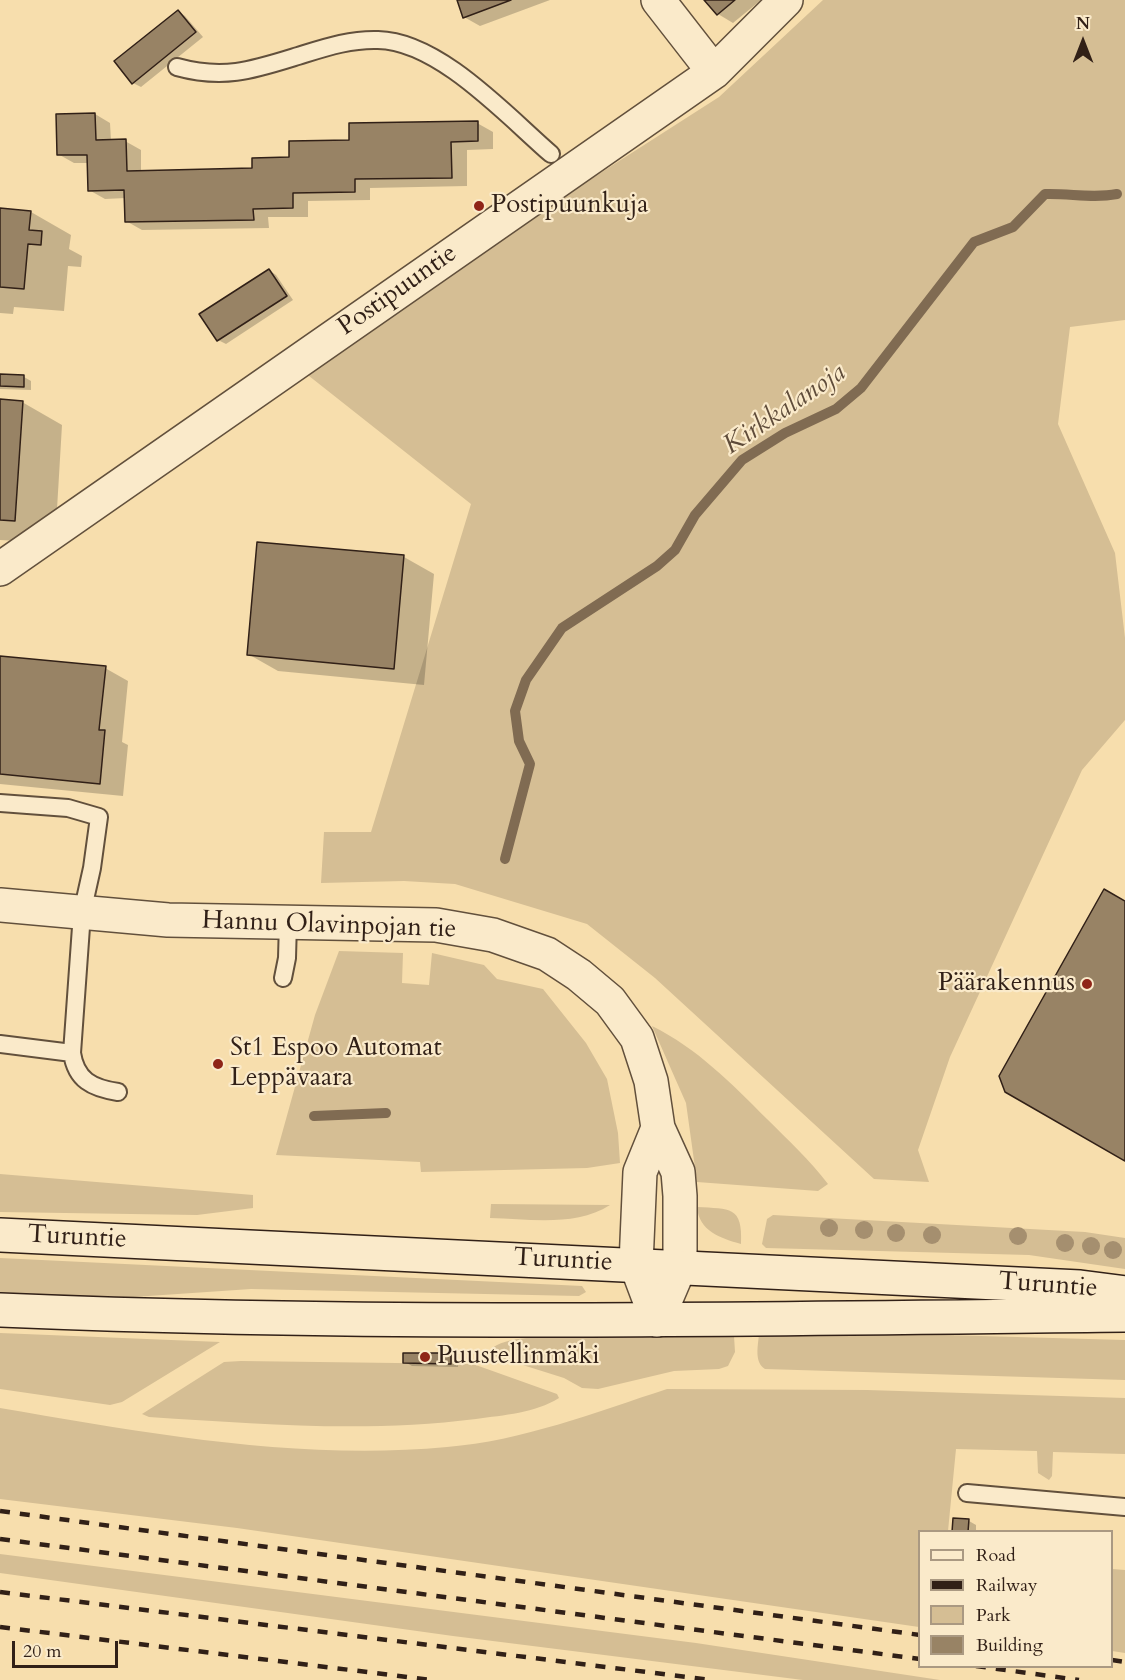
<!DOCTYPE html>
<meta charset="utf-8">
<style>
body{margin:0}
#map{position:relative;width:1125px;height:1680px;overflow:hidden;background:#f7dead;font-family:Cardo,serif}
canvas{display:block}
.legend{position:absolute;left:918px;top:1530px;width:195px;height:138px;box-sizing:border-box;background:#faeaca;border:2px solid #aa9982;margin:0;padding:8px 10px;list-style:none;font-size:18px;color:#312017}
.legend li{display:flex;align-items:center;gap:12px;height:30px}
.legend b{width:30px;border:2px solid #aa9982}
.north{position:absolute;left:1053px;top:12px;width:60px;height:60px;-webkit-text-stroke:4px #faeaca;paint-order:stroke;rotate:0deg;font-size:16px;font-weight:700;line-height:24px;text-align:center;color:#312017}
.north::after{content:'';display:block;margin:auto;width:21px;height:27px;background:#312017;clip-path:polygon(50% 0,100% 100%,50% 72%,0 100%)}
.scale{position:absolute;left:12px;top:1641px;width:106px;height:27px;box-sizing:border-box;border:3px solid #312017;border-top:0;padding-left:8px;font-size:18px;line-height:21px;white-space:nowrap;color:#312017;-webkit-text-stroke:4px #faeaca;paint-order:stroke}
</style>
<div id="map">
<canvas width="1125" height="1680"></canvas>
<ul class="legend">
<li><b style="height:8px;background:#faeaca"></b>Road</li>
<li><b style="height:8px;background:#312017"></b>Railway</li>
<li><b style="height:16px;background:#d5be94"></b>Park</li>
<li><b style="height:16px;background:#988365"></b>Building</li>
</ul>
<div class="north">N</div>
<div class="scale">20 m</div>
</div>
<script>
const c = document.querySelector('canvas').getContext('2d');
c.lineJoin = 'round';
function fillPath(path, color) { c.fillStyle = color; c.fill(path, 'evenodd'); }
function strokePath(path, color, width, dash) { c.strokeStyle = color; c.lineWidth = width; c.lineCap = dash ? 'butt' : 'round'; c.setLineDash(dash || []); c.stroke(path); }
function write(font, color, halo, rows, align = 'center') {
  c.font = font + ' Cardo,serif'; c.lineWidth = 4.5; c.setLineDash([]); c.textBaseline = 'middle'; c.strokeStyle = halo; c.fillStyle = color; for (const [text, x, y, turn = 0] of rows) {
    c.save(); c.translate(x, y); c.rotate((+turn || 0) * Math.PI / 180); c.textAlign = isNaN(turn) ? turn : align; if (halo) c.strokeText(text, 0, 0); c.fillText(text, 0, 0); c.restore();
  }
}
fillPath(new Path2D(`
 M823,0H1125V320L1070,327L1058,424L1115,553L1125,638V720L1082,770L950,1057L918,1150L929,1182L874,1179L655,978L587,924L455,884L404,881L321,883L324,832H371L471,504L304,372L552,204L719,97Z
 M339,951L403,953L402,983L429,985L432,953L484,965L497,979L543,989L586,1043L607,1079L618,1133L620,1163L587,1168L421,1172L420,1162L276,1155L315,1015Z
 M652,1026C697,1048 732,1084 767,1119C788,1140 810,1160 828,1184L818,1191L697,1182L686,1103Z
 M0,1174L253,1195V1208L197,1215L0,1212Z
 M491,1204L610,1205C576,1227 530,1219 490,1218Z
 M697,1207C730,1209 743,1206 741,1244C720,1238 699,1231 697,1207Z
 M773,1215L1085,1232L1125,1238V1269L1029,1255L766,1248L762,1244L767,1219Z
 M0,1258L582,1286L586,1292L579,1296L251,1289L119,1298L0,1297Z
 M764,1330L1125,1340V1380L765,1369C754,1362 758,1346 759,1334Z
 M0,1333L220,1342L122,1402L110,1405L0,1389Z
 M571,1336H734L735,1352L728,1366L719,1369L674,1371L598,1389L582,1388L564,1378L491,1355L490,1350C504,1335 551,1337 571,1336Z
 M241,1361L473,1364L557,1394L559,1398C535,1413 504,1415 476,1419C365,1433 260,1424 149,1417L142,1414L224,1362Z
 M667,1389L867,1390L1125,1398V1454L1053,1452L1052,1476L1049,1480L1038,1473L1037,1451L956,1449L948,1531L920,1532L919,1627L237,1528L0,1499V1408C146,1433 298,1461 447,1447C522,1441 596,1412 667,1389Z
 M0,1554L696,1643L940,1680H803L453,1636L0,1573Z
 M1112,1569L1125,1570V1653L1112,1651Z`), '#d5be94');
fillPath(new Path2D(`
 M458,0H550L480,26L464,17Z
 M706,0H761L733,23L718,14Z
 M178,11L185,16L203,37L141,87L133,83Z
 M95,114L110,123L111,141H125L141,150V172L254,170L351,141L477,123L493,132V149L467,150V186L370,188V200L308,201V217H268L269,228L142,230L126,221V198L105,199L89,190V163H74L58,154Z
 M0,209L31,212L71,235L69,249L82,256L81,267L68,266L64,311L14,307L13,314L0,313Z
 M269,270L276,275L293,300L226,344L218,340Z
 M0,375L24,377L31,381V390L0,389Z
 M0,401L22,402L62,425L55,543L0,540Z
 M259,543L404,557L434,574L424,685L278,671L248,654Z
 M0,657L105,668L128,681L122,742L128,745L123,796L0,784Z
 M451,1355L458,1359V1367L412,1366L405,1362Z
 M969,1521L976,1525V1532H953Z`), '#0003');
strokePath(new Path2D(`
 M505,859L530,764L519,741L515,711L526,680L562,628L657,566L675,550L695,515L742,460L785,433L836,409L861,388L974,242L1013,227L1045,194C1070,193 1092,199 1117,194
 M314,1116L386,1113`), '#806b52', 10);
const building = new Path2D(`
 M457,0H511L463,18Z
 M704,0H735L717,15Z
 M178,10L196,32L132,84L114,61Z
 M95,113L96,140L126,139L127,171L252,168V158L289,157V141L349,140V123L478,121V141L451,142L452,178L355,179V192L293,193V208L253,209L254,220L125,222L124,190L88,191L87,155H57L56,114Z
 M0,208L31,211L29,230L42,231L41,245L28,244L24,289L0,287Z
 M269,269L287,296L217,341L199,314Z
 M0,374L24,375V387L0,386Z
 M0,399L23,401L15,521L0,520Z
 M257,542L404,555L394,669L247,655Z
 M0,656L106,666L99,730H105L100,784L0,774Z
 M1104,889L1125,901V1161L1005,1092L999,1076Z
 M403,1353H451V1364L403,1363Z
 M953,1518L969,1519L968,1532H952Z`);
fillPath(building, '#988365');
strokePath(building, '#312017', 1.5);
const service = new Path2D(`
 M177,67C224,80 253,70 298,56C324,48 350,39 378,40C439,41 507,116 551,154
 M0,803L68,808L99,817L92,868L82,913L72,1053C76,1080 92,1088 118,1092
 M283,978L287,958L288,922
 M0,1044L72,1053
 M967,1493L1125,1507`);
const minor = new Path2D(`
 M658,0L714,72
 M0,569L714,72L786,0
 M0,905L168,920L436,925L493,935L547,954L579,975L610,1001L637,1038L651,1081L658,1128L678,1172L680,1196V1266L657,1320
 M657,1320L636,1264L640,1172L658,1128`);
const secondary = new Path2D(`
 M0,1235L1080,1287L1125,1293
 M0,1310C375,1326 750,1319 1125,1315`);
strokePath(service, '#62503c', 20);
strokePath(minor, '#62503c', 36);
strokePath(secondary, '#312017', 36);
strokePath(service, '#faeaca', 16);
strokePath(minor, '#faeaca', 33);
strokePath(secondary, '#faeaca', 33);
strokePath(new Path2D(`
 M0,1511L920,1635
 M0,1539L920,1659
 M0,1592L711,1680
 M0,1627L432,1680
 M1112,1660L1125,1662
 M976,1666L1079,1680`), '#312017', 4.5, [10, 10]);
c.fillStyle = '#a58f6f';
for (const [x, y] of [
 [829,1228],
 [864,1230],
 [896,1233],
 [932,1235],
 [1018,1236],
 [1065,1243],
 [1091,1246],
 [1113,1250]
]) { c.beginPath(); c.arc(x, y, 9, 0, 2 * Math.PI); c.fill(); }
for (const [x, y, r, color] of [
 [479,206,6,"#8f2418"],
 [1087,984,6,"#8f2418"],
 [218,1064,6,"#8f2418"],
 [425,1357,6,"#8f2418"]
]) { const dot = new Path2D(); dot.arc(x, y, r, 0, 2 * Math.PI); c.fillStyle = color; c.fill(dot); strokePath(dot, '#faeaca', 2); }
write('26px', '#312017', '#faeaca', [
 ["Postipuunkuja",491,206],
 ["Päärakennus",1075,984,"right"],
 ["St1 Espoo Automat",230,1049],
 ["Leppävaara",230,1079],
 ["Puustellinmäki",437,1357]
], 'left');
write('26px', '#312017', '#faeaca', [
 ["Postipuuntie",398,291,-35],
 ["Hannu Olavinpojan tie",329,926,2],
 ["Turuntie",77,1238,3],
 ["Turuntie",563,1261,3],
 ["Turuntie",1048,1286,4]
]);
write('italic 27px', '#5f4c3a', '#faeaca', [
 ["Kirkkalanoja",785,410,-34]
]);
</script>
